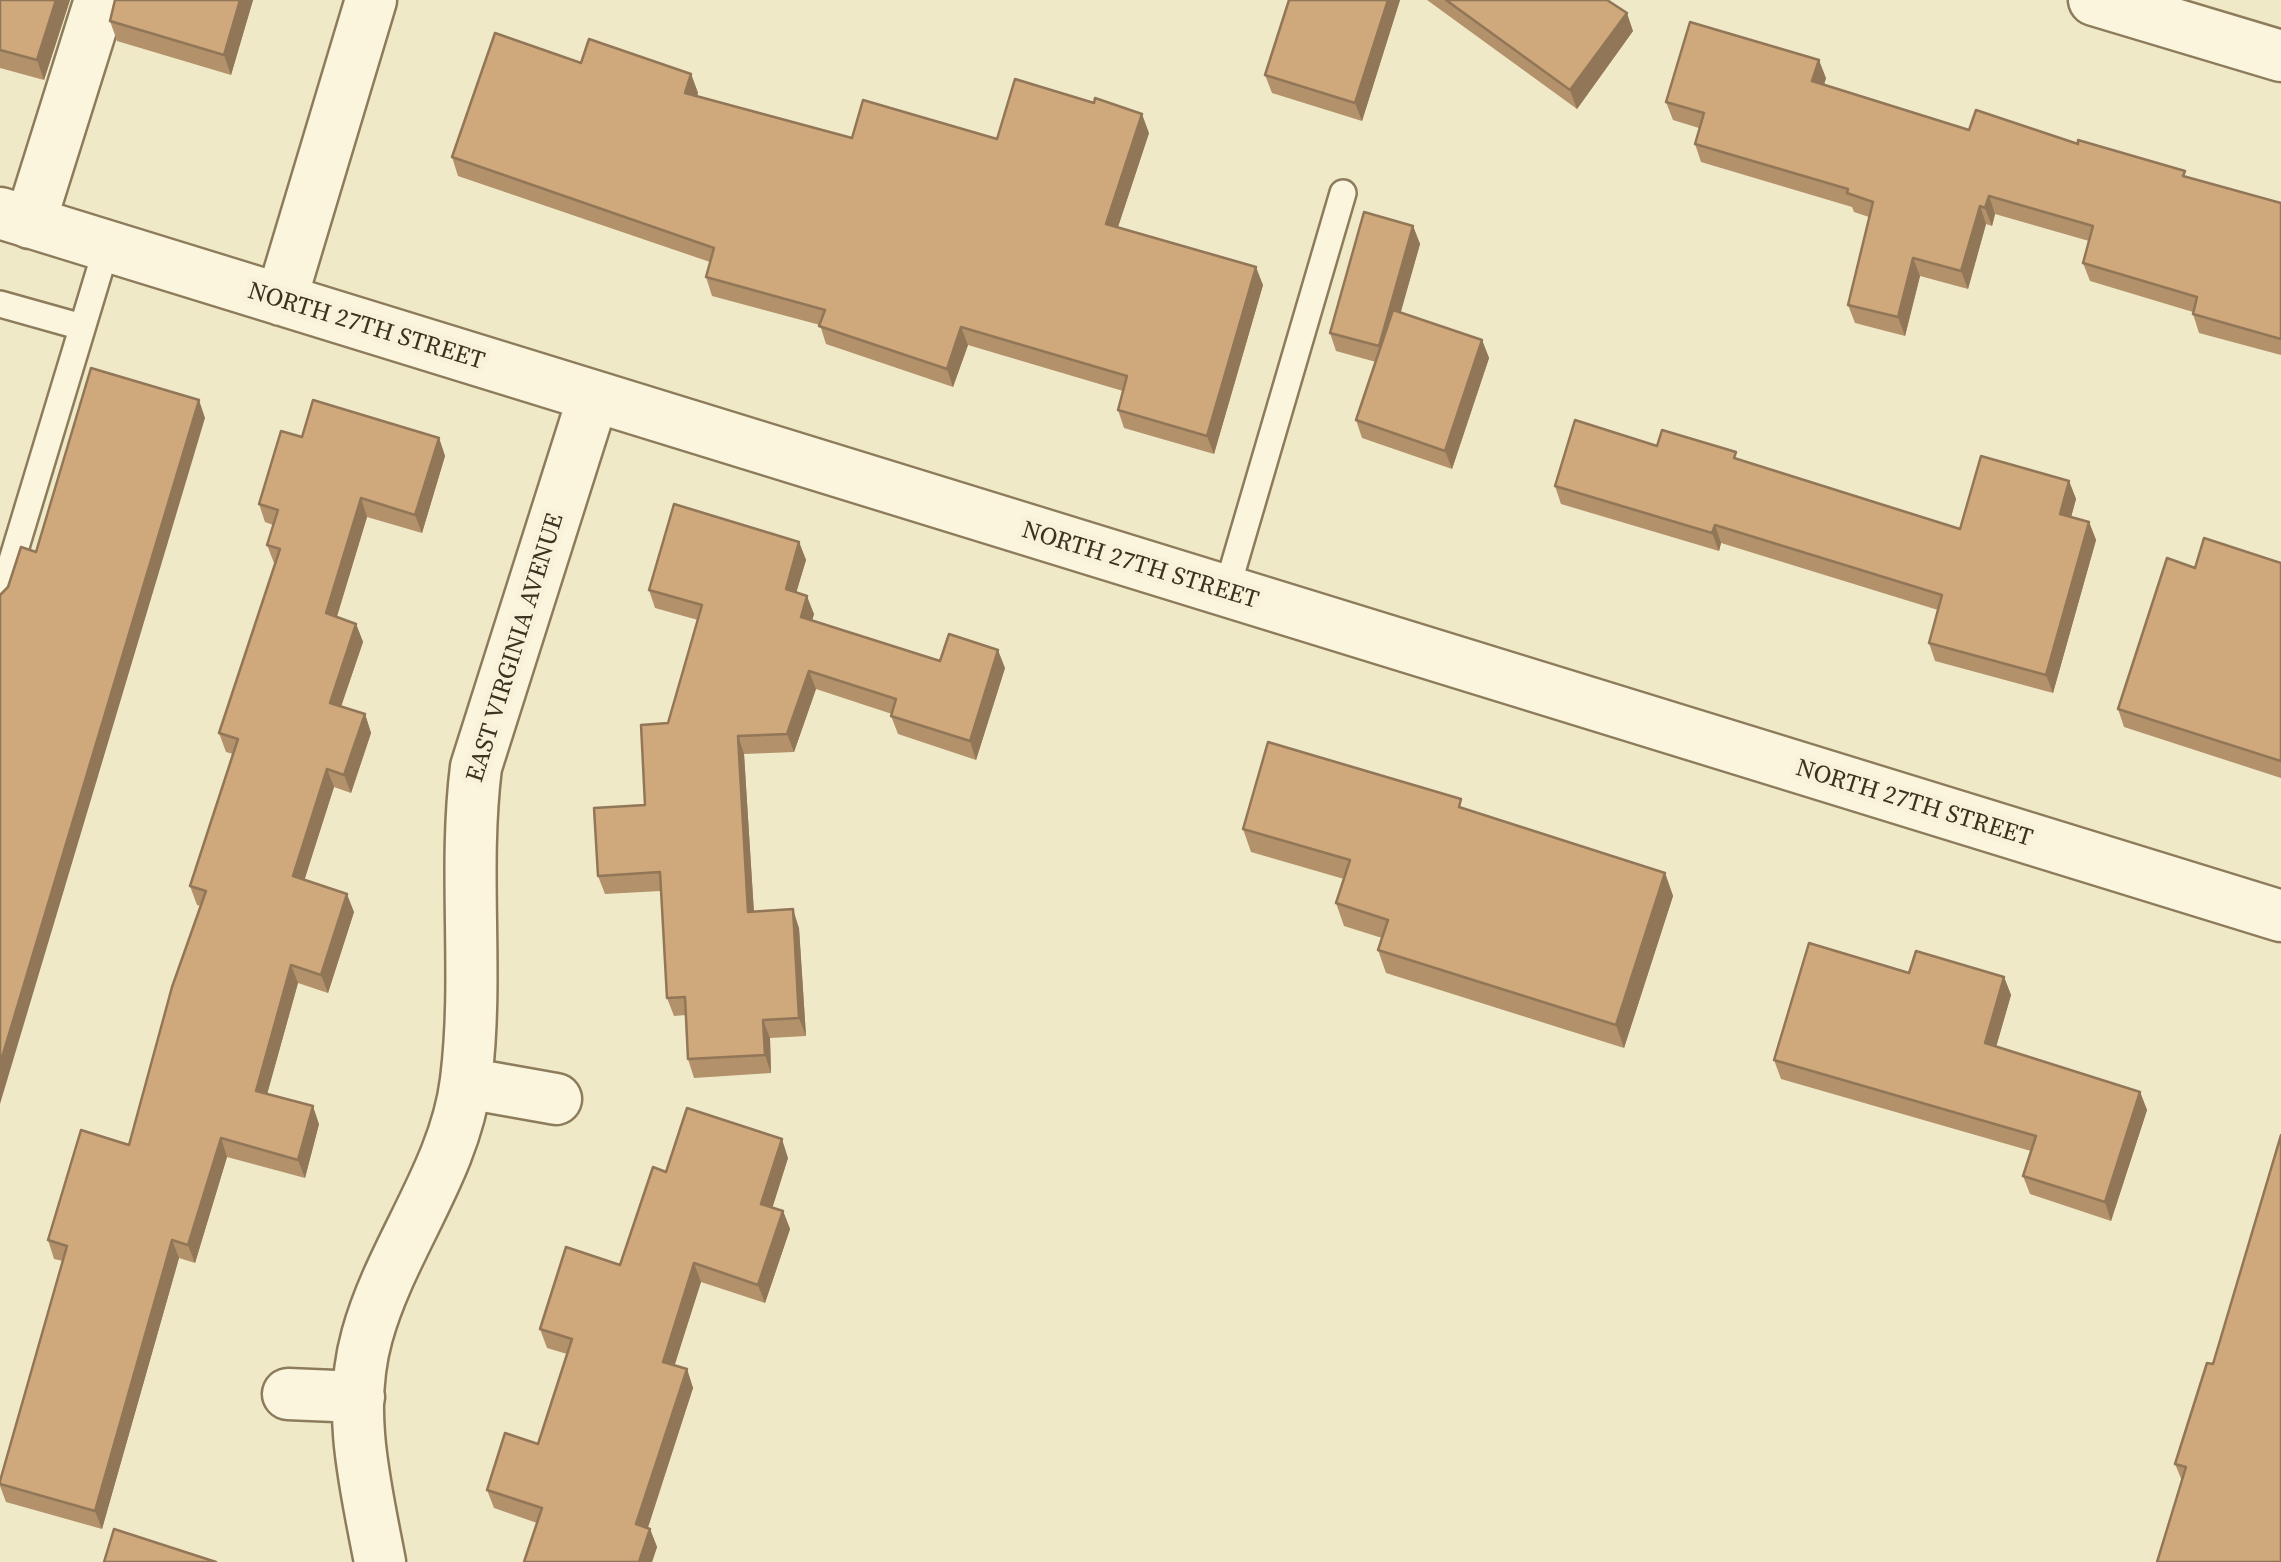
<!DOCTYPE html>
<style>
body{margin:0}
canvas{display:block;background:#f0e9c8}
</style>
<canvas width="2281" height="1562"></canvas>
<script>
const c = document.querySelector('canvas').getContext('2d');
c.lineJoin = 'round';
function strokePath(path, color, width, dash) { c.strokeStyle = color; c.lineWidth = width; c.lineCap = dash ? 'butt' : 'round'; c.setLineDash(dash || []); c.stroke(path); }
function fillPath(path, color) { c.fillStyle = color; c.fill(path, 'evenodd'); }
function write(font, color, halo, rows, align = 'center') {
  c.font = font + ' "Source Serif 4",serif'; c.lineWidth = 10; c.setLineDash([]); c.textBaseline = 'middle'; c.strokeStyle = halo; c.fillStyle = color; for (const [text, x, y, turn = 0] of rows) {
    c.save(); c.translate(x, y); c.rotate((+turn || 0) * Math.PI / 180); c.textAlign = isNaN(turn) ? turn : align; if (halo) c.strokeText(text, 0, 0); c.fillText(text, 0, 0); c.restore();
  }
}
const lane = new Path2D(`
 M0,304L82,327
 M1226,592L1343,193
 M0,600L107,246`);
const street = new Path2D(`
 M2094,0L2281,56
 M0,213L2281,916
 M30,223L100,0
 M281,300L371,0
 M466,1083L556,1099
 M288,1394L359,1397
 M380,1562C366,1488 346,1411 367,1336C391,1248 455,1171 466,1080C479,976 463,871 476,767L593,398`);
strokePath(lane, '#8d7c5c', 30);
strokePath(street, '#8d7c5c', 55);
strokePath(lane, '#faf5dc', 25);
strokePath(street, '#faf5dc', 50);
fillPath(new Path2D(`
 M0,0H70L44,80L0,68Z
 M115,0H253L231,75L117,41L110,21Z
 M1289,0H1400L1362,121L1272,93L1265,75Z
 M1427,0H1607L1633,31L1577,109Z
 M581,63L691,74L698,93L697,96L852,138L997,139L1149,133L1118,227L1263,285L1214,454L1124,428L1118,410L1123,391L968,345L953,387L826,344L820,325L712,296L706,277L710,262L458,176L452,157Z
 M1826,78L1824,85L1969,130L2078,144L2187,177L2281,203V355L2199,333L2193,314V312L2090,281L2083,263L2089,241L1995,214L1992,226L1986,224L1968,289L1920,276L1905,336L1855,323L1848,305L1869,217L1854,212L1852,207L1701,162L1695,144L1699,128L1673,120L1666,102Z
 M1413,226L1420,244L1400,313L1482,340L1489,358L1452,469L1362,438L1356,420L1376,362L1336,351L1330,333Z
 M302,437L439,438L445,456L422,533L367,517L337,617L356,624L363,642L341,707L365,714L371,733L351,793L334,787L304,880L354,912L328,993L298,983L267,1094L319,1124L305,1178L227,1157L195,1263L179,1258L102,1529L6,1502L0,1486V1481L63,1261L54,1259L48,1240L129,1145L201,906L197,905L190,886L233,754L226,752L219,733L276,564L274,563L267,545L273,525L265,522L259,504Z
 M1657,446L1740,460L1960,529L2069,481L2076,499L2071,517L2089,522L2096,540L2053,693L1935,661L1929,643L1938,610L1721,543L1719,551L1561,504L1555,486Z
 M799,542L806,560L796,592L814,614L812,620L940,661L1005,668L976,760L898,734L891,716L892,714L816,689L794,752L744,754L754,912L799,928L806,1036L770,1038L771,1073L694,1078L688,1059L686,1015L674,1016L667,998L661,891L605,894L598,876L645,805L698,620L655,608L649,590Z
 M2281,563V778L2124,727L2118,709L2195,568Z
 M1465,809L1665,873L1673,896L1624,1048L1386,973L1378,950L1382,938L1344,926L1336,903L1344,879L1251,852L1243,829Z
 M1909,973L2004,977L2011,995L1996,1047L2140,1092L2147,1110L2111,1221L2030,1194L2023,1176L2031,1151L1781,1079L1774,1060Z
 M788,1158L772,1207L783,1211L790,1229L765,1303L701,1282L674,1365L687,1369L693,1388L648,1528L650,1529L657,1547L652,1562H524L537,1523L494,1508L487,1490L538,1444L567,1354L547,1348L540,1329L620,1265L666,1172Z
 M2213,1364L2182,1481L2175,1464Z`), '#b2916b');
fillPath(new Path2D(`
 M56,0H70L44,80L37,60Z
 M240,0H253L231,75L224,55Z
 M1388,0H1400L1362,121L1355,103Z
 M1627,13L1633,31L1577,109L1570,90Z
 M1819,60L1826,78L1819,100L1812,81Z
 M691,74L698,93L692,111L685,93Z
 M1142,114L1149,133L1113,242L1106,224Z
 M1989,196L1995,214L1992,226L1985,208Z
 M1980,206L1986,224L1968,289L1961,271Z
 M1413,226L1420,244L1386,365L1379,346Z
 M1913,258L1920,276L1905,336L1898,317Z
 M1256,267L1263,285L1214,454L1207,436Z
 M961,327L968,345L953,387L947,369Z
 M1482,340L1489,358L1452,469L1445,451Z
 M199,400L205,418L0,1104V1064Z
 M439,438L445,456L422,533L415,515Z
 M2069,481L2076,499L2067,532L2060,514Z
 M361,498L367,517L332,632L326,613Z
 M2089,522L2096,540L2053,693L2046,675Z
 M1715,525L1721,543L1719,551L1712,533Z
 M799,542L806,560L792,607L786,589Z
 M807,596L814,614L808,635L801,617Z
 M356,624L363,642L336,721L330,703Z
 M998,650L1005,668L976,760L970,741Z
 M809,671L816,689L794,752L787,734Z
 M365,714L371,733L351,793L344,775Z
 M738,736L744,754L755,930L748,912Z
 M327,769L334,787L300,894L293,876Z
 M1665,873L1673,896L1624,1048L1616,1025Z
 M347,894L354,912L328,993L321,975Z
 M793,909L799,928L806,1036L799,1018Z
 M291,965L298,983L263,1109L256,1091Z
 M2004,977L2011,995L1992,1061L1985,1043Z
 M763,1020L770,1038L771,1073L765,1055Z
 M2140,1092L2147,1110L2111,1221L2105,1202Z
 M313,1106L319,1124L305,1178L298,1160Z
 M221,1138L227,1157L195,1263L188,1245Z
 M782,1139L788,1158L768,1222L761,1204Z
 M783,1211L790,1229L765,1303L758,1285Z
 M172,1240L179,1258L102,1529L95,1511Z
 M694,1263L701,1282L670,1380L663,1362Z
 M687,1369L693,1388L643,1542L636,1524Z
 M650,1529L657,1547L652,1562H639Z`), '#917657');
const building = new Path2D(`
 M0,0H56L37,60L0,50Z
 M115,0H240L224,55L110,21Z
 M1289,0H1388L1355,103L1265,75Z
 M1446,0H1607L1627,13L1570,90Z
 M1690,22L1819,60L1812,81L1969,130L1976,110L2078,144V140L2185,171L2183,176L2281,203V339L2193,314L2197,297L2083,263L2093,226L1989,196L1985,208L1980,206L1961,271L1913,258L1898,317L1848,305L1873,202L1847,193L1848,189L1695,144L1704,113L1666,102Z
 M495,33L581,63L589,39L691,74L685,93L852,138L863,100L997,139L1015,79L1094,103L1095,98L1142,114L1106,224L1256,267L1207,436L1118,410L1127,376L961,327L947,369L819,326L825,310L706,277L714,248L452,157Z
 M1364,212L1413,226L1379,346L1330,333Z
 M1393,310L1482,340L1445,451L1356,420Z
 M91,368L199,400L0,1064V595L8,587L21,547L36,552Z
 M313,400L439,438L415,515L361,498L326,613L356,624L330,703L365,714L344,775L327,769L293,876L347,894L321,975L291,965L256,1091L313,1106L298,1160L221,1138L188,1245L172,1240L95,1511L0,1484V1481L67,1246L48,1240L81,1130L129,1145L172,987L206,891L190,886L238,739L219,733L280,549L267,545L278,510L259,504L281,431L302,437Z
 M1575,420L1657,446L1662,430L1736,452L1734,458L1960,529L1981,456L2069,481L2060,514L2089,522L2046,675L1929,643L1942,595L1715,525L1712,533L1555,486Z
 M674,504L799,542L786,589L807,596L801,617L940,661L949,634L998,650L970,741L891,716L896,699L809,671L787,734L738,736L748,912L793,909L799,1018L763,1020L765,1055L688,1059L685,997L667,998L660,872L598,876L594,808L645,805L641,725L668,723L702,605L649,590Z
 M2204,538L2281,563V761L2118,709L2167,558L2195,568Z
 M1268,742L1461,799L1459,807L1665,873L1616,1025L1378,950L1388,920L1336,903L1350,860L1243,829Z
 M1809,943L1909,973L1916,951L2004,977L1985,1043L2140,1092L2105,1202L2023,1176L2036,1136L1774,1060Z
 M687,1108L782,1139L761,1204L783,1211L758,1285L694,1263L663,1362L687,1369L636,1524L650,1529L639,1562H524L542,1508L487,1490L505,1433L538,1444L572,1339L540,1329L566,1247L620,1265L653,1167L666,1172Z
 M2281,1135V1562H2157L2186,1467L2175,1464L2207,1363L2213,1364Z
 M114,1529L216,1562H104Z`);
fillPath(building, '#cfa97c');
strokePath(building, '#917657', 2.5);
write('25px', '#3d3120', '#f7f2d8', [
 ["NORTH 27TH STREET",366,327,17],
 ["NORTH 27TH STREET",1140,566,17],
 ["EAST VIRGINIA AVENUE",516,648,-73],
 ["NORTH 27TH STREET",1914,804,17]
]);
</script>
